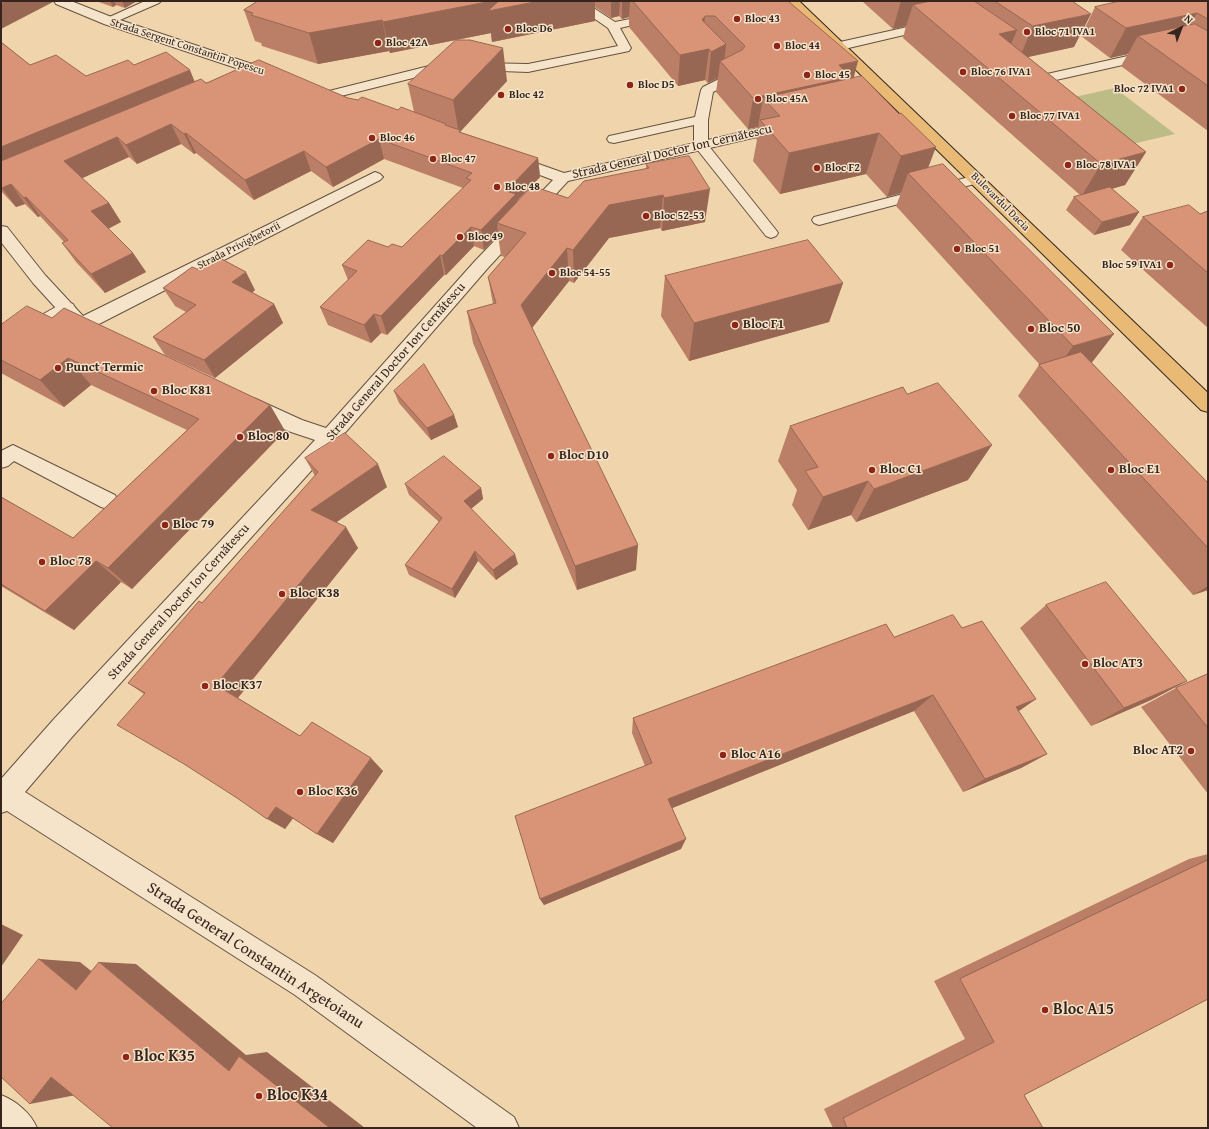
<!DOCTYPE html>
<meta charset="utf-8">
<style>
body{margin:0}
#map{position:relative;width:1209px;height:1129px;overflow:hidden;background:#f0d5ac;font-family:"Gentium Book Plus",serif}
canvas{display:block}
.frame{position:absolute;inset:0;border:2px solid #36251e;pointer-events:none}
.north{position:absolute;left:1161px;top:8px;width:40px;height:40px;-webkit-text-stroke:3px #f5e4c9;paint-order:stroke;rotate:42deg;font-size:11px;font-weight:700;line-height:16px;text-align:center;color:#36251e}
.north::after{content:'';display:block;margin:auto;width:14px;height:18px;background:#36251e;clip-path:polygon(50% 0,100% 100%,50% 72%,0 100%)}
</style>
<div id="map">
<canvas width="1209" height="1129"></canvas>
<div class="frame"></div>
<div class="north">N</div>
</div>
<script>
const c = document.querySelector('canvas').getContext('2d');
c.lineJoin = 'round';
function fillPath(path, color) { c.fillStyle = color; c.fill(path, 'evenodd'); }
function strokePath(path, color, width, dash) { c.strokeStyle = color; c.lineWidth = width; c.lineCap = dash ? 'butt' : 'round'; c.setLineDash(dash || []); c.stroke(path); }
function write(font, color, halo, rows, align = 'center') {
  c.font = font + ' "Gentium Book Plus",serif'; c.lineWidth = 3; c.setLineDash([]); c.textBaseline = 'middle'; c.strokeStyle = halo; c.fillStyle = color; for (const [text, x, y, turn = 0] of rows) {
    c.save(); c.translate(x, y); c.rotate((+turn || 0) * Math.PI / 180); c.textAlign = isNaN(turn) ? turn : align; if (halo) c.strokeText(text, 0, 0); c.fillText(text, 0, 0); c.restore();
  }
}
fillPath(new Path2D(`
 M1115,88L1175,134L1128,145L1070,98Z`), '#bdbc87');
const service = new Path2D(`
 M145,1H161L159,3L113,23H105L103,21L105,19Z
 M569,1H583L615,22L655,14L659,15L661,17L659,19L620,28L631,48L629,51L528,72L474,70L472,67L474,64L478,63L528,64L618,46L608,28Z
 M930,22L934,24L936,26L934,28L840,50L836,49L834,46L836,43L840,42Z
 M1150,51L1154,52L1156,55L1154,58L1038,84L1034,83L1032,80L1034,77L1038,76Z
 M441,63L452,64L454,67L452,70L441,71L333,98L329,97L327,94L329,91Z
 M727,67L731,68L739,77L737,80L713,92L708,120V145L776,230L778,233L776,236L771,238L766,236L696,148L694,145V125L614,143L609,142L607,139L609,136L614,135L695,117L701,90L703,87L725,76L721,71L723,68Z
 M977,175L982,176L984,179L982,182L819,225L814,223L812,220L814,217Z
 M67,302L73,304L75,308L73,312L7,349L1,351V338L61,304Z
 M13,445L115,495L118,501L115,507L108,509L101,507L14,461L8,466L1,468V451Z
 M1,1095C16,1101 31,1113 37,1128H1Z`);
const minor = new Path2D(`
 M54,1H71L114,18L279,73L281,76L279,79L274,80L269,79L104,24L56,4Z
 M786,122L791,123L793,126L791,129L568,181L487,269L337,442L72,737L25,792L315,975L514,1117L519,1128H477L295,995L7,811L1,813V779L54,719L315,440L288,431L242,409L239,404L242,399L249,397L256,399L302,420L326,428L475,261L553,180L506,162L503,159L506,156L511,154L516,156L564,173Z
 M375,172L380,174L383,177L380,180L97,325L99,329L96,334L90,335L75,329L33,283L1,242V226L7,227L45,275L83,316Z`);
const primary = new Path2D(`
 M786,1H799L1208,393V412L1201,410Z`);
strokePath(service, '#645142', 2);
strokePath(minor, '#645142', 2);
strokePath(primary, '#36251e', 2);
fillPath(service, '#f5e4c9');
fillPath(minor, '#f5e4c9');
fillPath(primary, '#e8ba76');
fillPath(new Path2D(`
 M96,1H137L125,8L116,5L113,7Z
 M258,1H788L853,78L1092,363L1208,483V590L1193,595L1018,396L1039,365H1040L896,206L901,193L887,197L866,174L780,194L753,161L757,140L756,139L758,127L748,129L716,92L718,78L708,83L705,80L678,86L629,27V17L622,19L619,16L611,18L595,7V21L492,42L491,33L456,40L507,81L460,132L538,158L540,177L517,201V202L568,198L646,169V164L705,222L662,231L660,228L609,238L574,283L569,281L532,328L636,570L577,590L473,343L467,311L493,304L488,277L505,257L501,256L498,235L484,250L474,246L446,275H444L387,335L381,333L371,343L328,325L320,307L348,280L342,265L388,247H402L463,188L384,159L333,187L311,171L254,200L196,153L194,154L181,144L137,164L129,157L82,178L109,203L121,222L108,229L133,253L146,272L105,293L76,262L62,243L64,242L40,216L38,217L25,204L16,207L1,191V42L30,65L86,76L134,65L195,81L348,98L398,110L414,112L408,84L456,40L390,53L389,51L318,64L262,46L261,43L255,41L244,10Z
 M862,1H1072L1074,47L1028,57L1146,152L1125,185L1112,189L1139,212L1130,225L1094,235L1066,210L1074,197L1080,195L903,38L906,26L893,29Z
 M1208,1V131L1121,66L1128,54L1110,58L1081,36L1095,7Z
 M1208,211V328L1121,250L1143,217L1200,214Z
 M197,269L255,290L252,293L274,304L283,323L215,378L165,355L153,337L186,312L175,306L163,288Z
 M665,276L843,283L829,322L689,361L661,316Z
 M52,318L270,405L285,431L132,589L121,582L74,630L1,586V497L73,538L187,430L91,385L64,407L1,373V325Z
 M394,391L454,415L458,427L431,440L399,403Z
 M790,426L968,480L856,522L851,515L808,530L792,505L797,490L778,461Z
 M305,458L387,487L336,522L358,548L238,698L300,736L383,771L333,843L317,834L293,818L285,829L144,694L128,683L202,603L315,476Z
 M405,484L481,488L483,499L471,509L518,564L496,580L478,561L455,598L409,575L405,565L439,522L409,495Z
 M1046,605L1187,681L1151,700L1091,726L1020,628Z
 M962,628L1036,699L1018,711L1047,754L1021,768L963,792L914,711L672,808L681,849L544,905L540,899L645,766L632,733L633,718L894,637Z
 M1208,674V794L1141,707L1176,688Z
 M1208,854V999L1024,1095L1043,1128H833L824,1109L965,1039L934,981L1189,859Z`), '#bb7e66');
fillPath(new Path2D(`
 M6,1H53V2L1,29V4Z
 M110,1H114L116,5L113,7Z
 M122,1H137L125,8Z
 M492,1H595V21L492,42L491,33L390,53L383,22Z
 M611,1H620L619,16L611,18Z
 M622,1H630L629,17L622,19Z
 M901,1H948L913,5L906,26L893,29Z
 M1197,13L1179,43L1138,36L1128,54L1110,58L1126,28Z
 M1091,14L1074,47L1019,59L1033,26Z
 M705,16L702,47V20Z
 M382,20L389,51L318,64L309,33Z
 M1017,30L1003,63L985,67L999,34Z
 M726,44L724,65L720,61L718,78L708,83L711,52Z
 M503,48L507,81L460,132L463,150L462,151L453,100Z
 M709,49L705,80L678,86L680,55Z
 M858,61L850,92L763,98L758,127L748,129L753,98L839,65Z
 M190,70L198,90L1,172V147Z
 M171,124L181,144L137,164L126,145Z
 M186,133L196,153L194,154L184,134Z
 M879,133L866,174L780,194L789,153Z
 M117,137L129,157L76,181L64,161Z
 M379,139L384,159L333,187L326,167Z
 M936,147L921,187L908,173L901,193L887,197L901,156Z
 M304,151L311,171L254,200L245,180Z
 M1146,152L1125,185L1081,197L1101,164Z
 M538,158L540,177L517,201L518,214L497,223L498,235L484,250L481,230L506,191Z
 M11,184L25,204L16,207L2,188Z
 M710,189L705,222L662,231L664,198Z
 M663,195L660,228L609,238L574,283L573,250L609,205Z
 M26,197L40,216L38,217L24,198Z
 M109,203L121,222L104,231L91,211Z
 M1139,212L1130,225L1094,235L1102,222Z
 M471,227L474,246L446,275L442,256Z
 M567,248L569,281L525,337L521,305Z
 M133,253L146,272L105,293L91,274Z
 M440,255L444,275L387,335L381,316Z
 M246,272L255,290L242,301L232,282Z
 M843,283L829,322L689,361L694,323Z
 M274,304L283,323L215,378L204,360Z
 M374,314L381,333L371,343L364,325Z
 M1114,334L1090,365L1051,377L1073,346Z
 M68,358L91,385L64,407L40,380Z
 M270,405L285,431L132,589L108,568Z
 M454,415L458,427L431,440L427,428Z
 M992,445L968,480L856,522L874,489Z
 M378,464L387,487L324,531L311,510Z
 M868,481L851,515L808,530L823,497Z
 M481,488L483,499L467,512L464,501Z
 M346,527L358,548L236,700L216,685Z
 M638,545L636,570L577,590L575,566Z
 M475,551L478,561L455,598L452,589Z
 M515,554L518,564L496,580L493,570Z
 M96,561L121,582L74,630L45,611Z
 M1208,586V590L1193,595Z
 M1187,681L1151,700L1091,726L1124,708Z
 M933,695L914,711L665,811L668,799Z
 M1036,699L1012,716L1016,707Z
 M1047,754L1021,768L963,792L985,779Z
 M371,758L383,771L333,843L317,834Z
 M276,807L294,817L285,829L267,819Z
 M686,839L681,849L544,905L540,899Z
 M1,924L23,935L1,967Z
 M39,959L80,962L115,990H76Z
 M99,962L136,964L246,1055L267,1052L365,1128H330L229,1071Z
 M51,1077L76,1095L30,1104Z`), '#986753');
const building = new Path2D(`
 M1,1H6L1,4Z
 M258,1H492L383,22L382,20L309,33L251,15L253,13L244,10Z
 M499,1H540L488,11Z
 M633,1H788L858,61L839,65L850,77L753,98L720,61L742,50L745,46L715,16H705L702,20L726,44L711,52L709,49L680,55Z
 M931,1H974L1017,30L999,34L1146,152L1101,164L913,5Z
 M995,1H1072L1091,14L1033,26Z
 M1120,1H1208V19L1197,13L1126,28L1095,7Z
 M1195,24L1208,31V86L1138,36Z
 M456,40H470L503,48L453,100L408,84Z
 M1,42L30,65L56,55L86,76L128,60L134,65L166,52L190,70L1,147Z
 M259,60L348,98L358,100L362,97L398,110L401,107L446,124L445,125L460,130L459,132L538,158L506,191L516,194L481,230L471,227L442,256L440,255L381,316L374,314L364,325L320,307L357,271L342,265L368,240L388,247L392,244L402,247L471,180L466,178L472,173L379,139L326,167L304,151L245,180L186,133L184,134L171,124L126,145L117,137L64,161L109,203L91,211L133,253L91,274L62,243L68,240L26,197L24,198L11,184L2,188L1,187V161L201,79L206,83Z
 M862,76L899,114L901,113L936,147L901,156L879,133L789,153L760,120L780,116L763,98Z
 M689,156L710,189L664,198L663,195L609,205L573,250L567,248L521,305L638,545L575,566L467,311L496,303L488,277L526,233L497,223L532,186L568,198L584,181L649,168L646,164Z
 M943,164L1114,334L1073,346L908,173Z
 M1110,187L1139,212L1102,222L1074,197Z
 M1189,205L1200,214L1208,211V273L1143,217Z
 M808,240L843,283L694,323L665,276Z
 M216,256L246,272L232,282L274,304L204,360L153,337L196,305L163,288L192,267L197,269Z
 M27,306L52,318L64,308L270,405L108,568L96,561L45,611L1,584V497L73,538L199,419L68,358L40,380L1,360V325Z
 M1081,352L1208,483V548L1039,365Z
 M424,364L454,415L427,428L394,391Z
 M938,383L992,445L874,489L868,481L823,497L805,471L818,467L790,426L903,387L907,394Z
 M345,433L378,464L311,510L346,527L216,685L300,736L312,722L371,758L317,834L276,807L267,819L237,798L184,764L117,725L145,693L128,683L199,601L202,603L318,472L305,458Z
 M444,456L481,488L464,501L515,554L493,570L475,551L452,589L405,565L442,518L405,484Z
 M1106,582L1187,681L1124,708L1046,605Z
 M953,615L962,628L982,621L1036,699L1016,707L1047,754L985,779L933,695L668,799L686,839L540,899L515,816L652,763L633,718L886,624L894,637Z
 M1208,674V728L1176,688Z
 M1208,860V999L1024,1095L1043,1128H847L843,1118L994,1042L960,979Z
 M39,959L76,990L99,962L229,1071L239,1056L330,1128H113L51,1077L30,1104L1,1077V1004Z`);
fillPath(building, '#d99377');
strokePath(building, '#986753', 1);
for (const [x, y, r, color] of [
 [737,19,4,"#8f2418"],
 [508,29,4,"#8f2418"],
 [1027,32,4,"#8f2418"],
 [378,43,4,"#8f2418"],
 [777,46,4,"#8f2418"],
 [963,72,4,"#8f2418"],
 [807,75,4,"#8f2418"],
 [630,85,4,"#8f2418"],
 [1182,89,4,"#8f2418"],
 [501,95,4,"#8f2418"],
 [758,99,4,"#8f2418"],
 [1012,116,4,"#8f2418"],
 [372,138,4,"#8f2418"],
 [433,159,4,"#8f2418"],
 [1068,165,4,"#8f2418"],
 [817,168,4,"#8f2418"],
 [497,187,4,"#8f2418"],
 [646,216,4,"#8f2418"],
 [460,237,4,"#8f2418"],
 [957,249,4,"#8f2418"],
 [1170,265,4,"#8f2418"],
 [552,273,4,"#8f2418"],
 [735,325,4,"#8f2418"],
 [1031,329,4,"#8f2418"],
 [58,368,4,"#8f2418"],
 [154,391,4,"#8f2418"],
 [240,437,4,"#8f2418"],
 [551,456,4,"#8f2418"],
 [872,470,4,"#8f2418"],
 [1111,470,4,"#8f2418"],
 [165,525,4,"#8f2418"],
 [42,562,4,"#8f2418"],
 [282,594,4,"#8f2418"],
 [1085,664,4,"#8f2418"],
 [205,686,4,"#8f2418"],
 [1191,751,4,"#8f2418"],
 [723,755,4,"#8f2418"],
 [300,792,4,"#8f2418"],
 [1045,1010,4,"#8f2418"],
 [126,1057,4,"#8f2418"],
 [259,1096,4,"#8f2418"]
]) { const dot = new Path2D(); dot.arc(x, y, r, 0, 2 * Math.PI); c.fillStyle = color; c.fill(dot); strokePath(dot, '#f5e4c9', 1.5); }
write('bold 11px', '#36251e', '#f5e4c9', [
 ["Bloc 43",745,19],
 ["Bloc D6",516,29],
 ["Bloc 71 IVA1",1035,32],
 ["Bloc 42A",386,43],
 ["Bloc 44",785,46],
 ["Bloc 76 IVA1",971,72],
 ["Bloc 45",815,75],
 ["Bloc D5",638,85],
 ["Bloc 72 IVA1",1174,89,"right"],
 ["Bloc 42",509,95],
 ["Bloc 45A",766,99],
 ["Bloc 77 IVA1",1020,116],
 ["Bloc 46",380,138],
 ["Bloc 47",441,159],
 ["Bloc 78 IVA1",1076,165],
 ["Bloc F2",825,168],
 ["Bloc 48",505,187],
 ["Bloc 52-53",654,216],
 ["Bloc 49",468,237],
 ["Bloc 51",965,249],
 ["Bloc 59 IVA1",1162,265,"right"],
 ["Bloc 54-55",560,273]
], 'left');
write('11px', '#36251e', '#f5e4c9', [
 ["Strada Sergent Constantin Popescu",187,47,18],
 ["Bulevardul Dacia",1000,202,45],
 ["Strada Privighetorii",239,246,-27]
]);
write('13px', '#36251e', '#f5e4c9', [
 ["Strada General Doctor Ion Cernătescu",672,152,-13],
 ["Strada General Doctor Ion Cernătescu",396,362,-49],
 ["Strada General Doctor Ion Cernătescu",179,602,-48]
]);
write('bold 13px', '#36251e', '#f5e4c9', [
 ["Bloc F1",743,325],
 ["Bloc 50",1039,329],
 ["Punct Termic",66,368],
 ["Bloc K81",162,391],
 ["Bloc 80",248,437],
 ["Bloc D10",559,456],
 ["Bloc C1",880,470],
 ["Bloc E1",1119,470],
 ["Bloc 79",173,525],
 ["Bloc 78",50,562],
 ["Bloc K38",290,594],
 ["Bloc AT3",1093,664],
 ["Bloc K37",213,686],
 ["Bloc AT2",1183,751,"right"],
 ["Bloc A16",731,755],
 ["Bloc K36",308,792]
], 'left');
write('16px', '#36251e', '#f5e4c9', [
 ["Strada General Constantin Argetoianu",255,956,33]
]);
write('bold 16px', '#36251e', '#f5e4c9', [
 ["Bloc A15",1053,1010],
 ["Bloc K35",134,1057],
 ["Bloc K34",267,1096]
], 'left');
</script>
